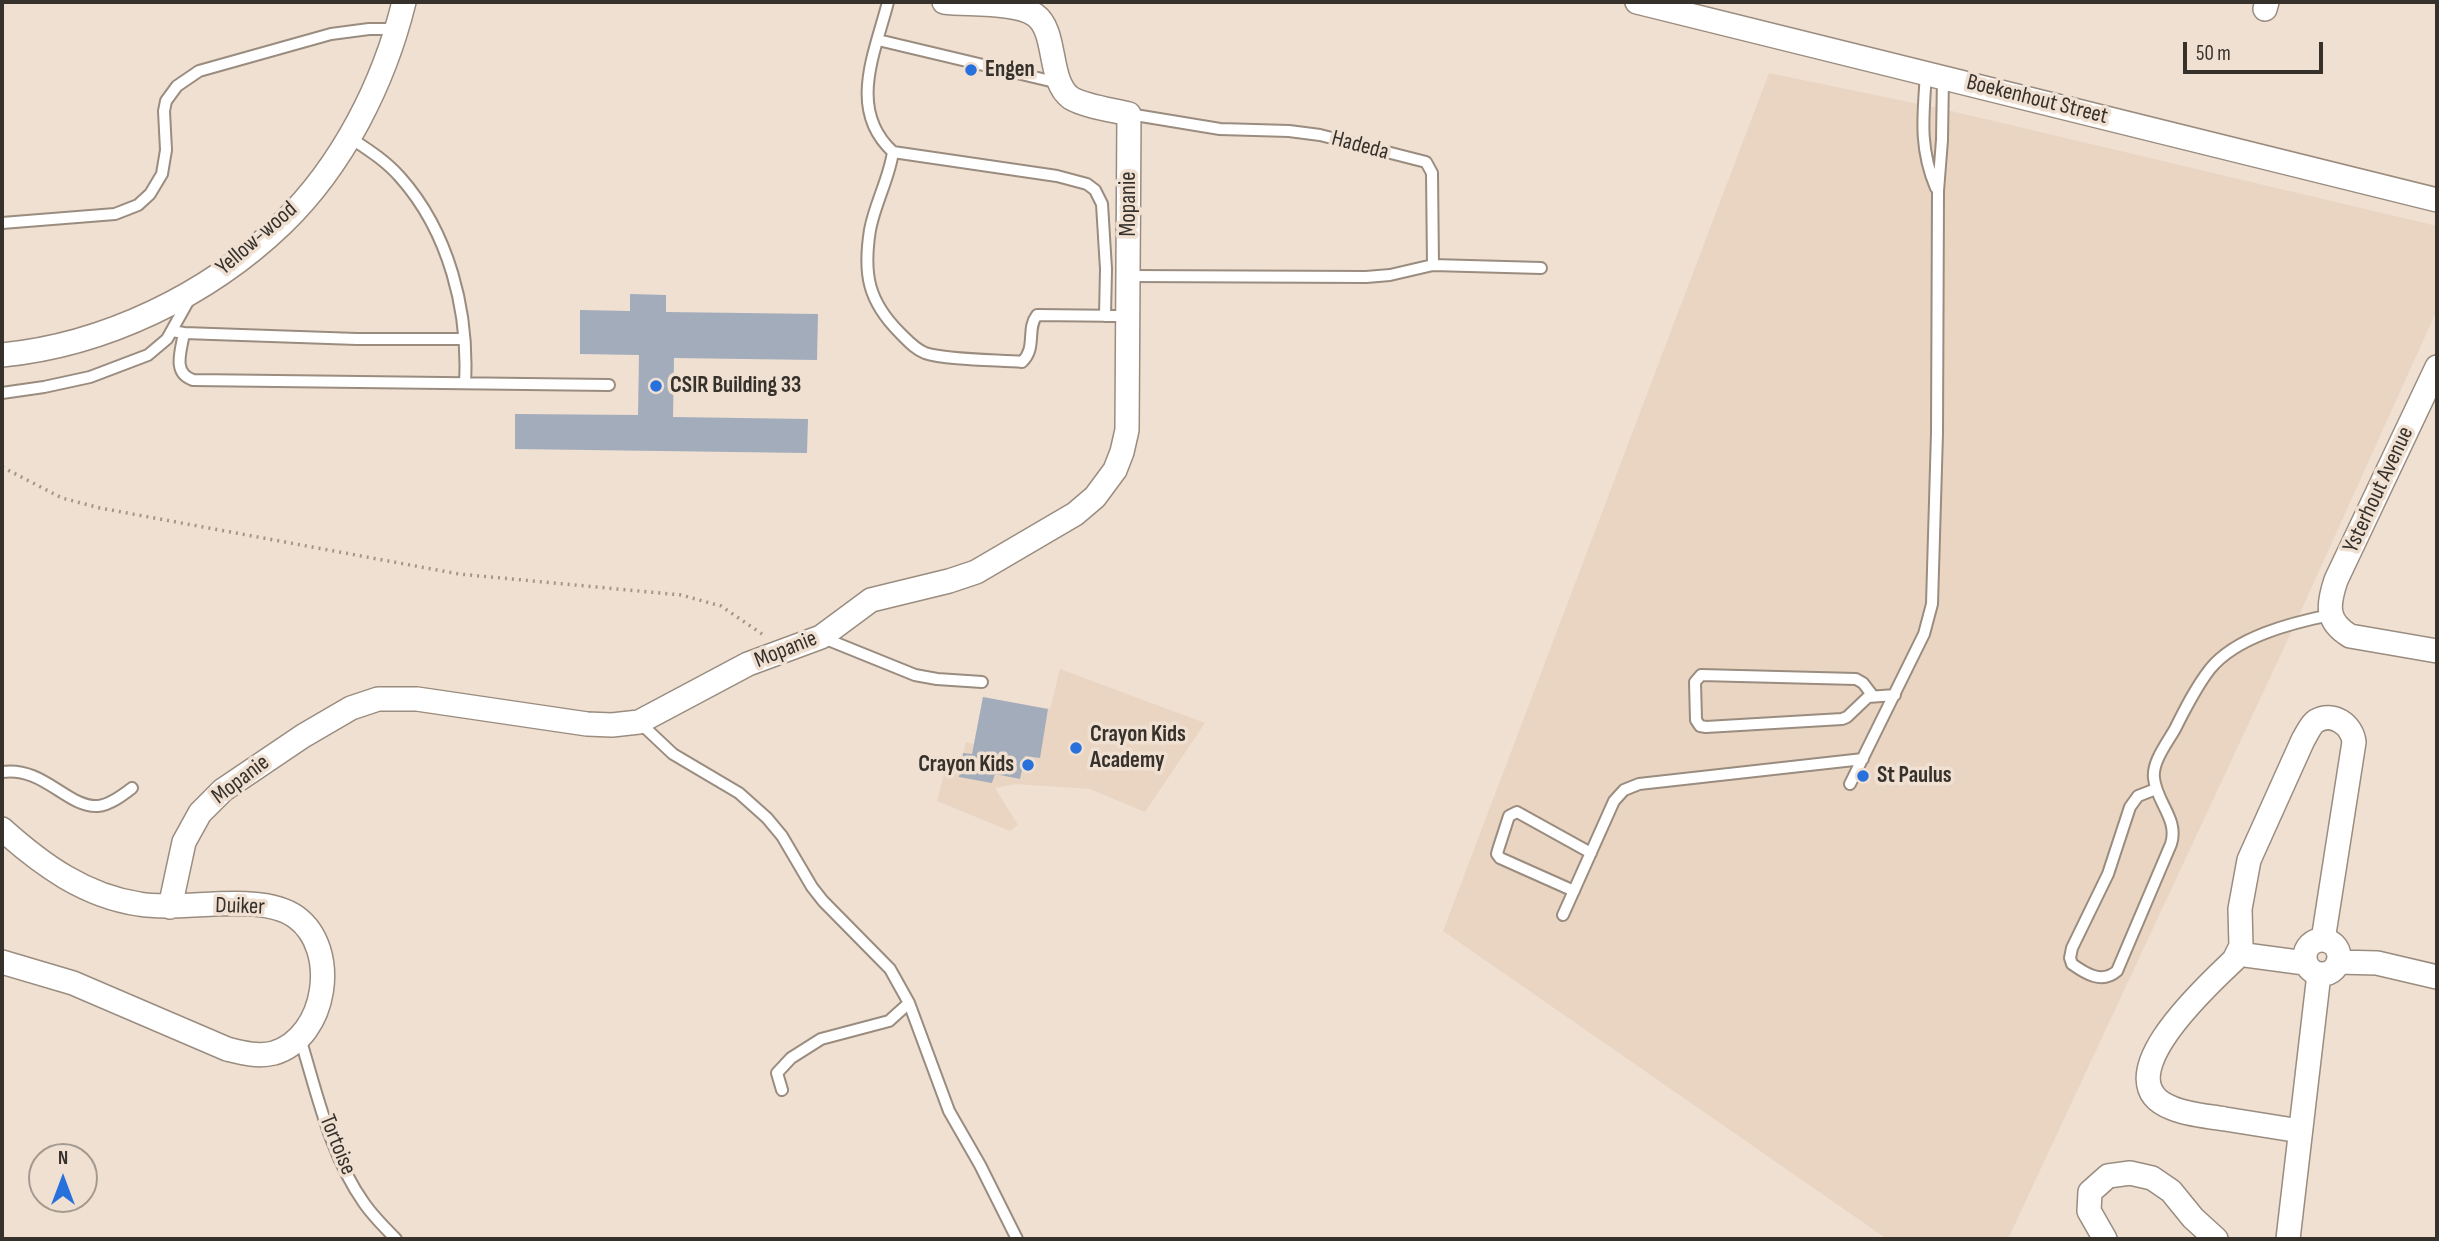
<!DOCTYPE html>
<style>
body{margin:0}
#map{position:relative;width:2439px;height:1241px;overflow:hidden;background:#efe0d2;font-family:"Sofia Sans Condensed",sans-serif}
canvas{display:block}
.frame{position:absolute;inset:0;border:4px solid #37312c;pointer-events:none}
.north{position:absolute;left:28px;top:1143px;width:70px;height:70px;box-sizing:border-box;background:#efe0d2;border:2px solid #a59a90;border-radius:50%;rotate:0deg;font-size:19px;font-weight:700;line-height:28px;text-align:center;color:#37312c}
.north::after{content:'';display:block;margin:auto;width:24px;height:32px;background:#2870dc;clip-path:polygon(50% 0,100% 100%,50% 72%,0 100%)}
.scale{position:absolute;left:2183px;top:42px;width:140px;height:32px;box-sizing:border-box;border:4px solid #37312c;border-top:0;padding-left:9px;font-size:21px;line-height:24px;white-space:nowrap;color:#37312c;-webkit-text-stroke:5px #efe0d2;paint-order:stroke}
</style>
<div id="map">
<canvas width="2439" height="1241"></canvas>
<div class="frame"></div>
<div class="north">N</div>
<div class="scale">50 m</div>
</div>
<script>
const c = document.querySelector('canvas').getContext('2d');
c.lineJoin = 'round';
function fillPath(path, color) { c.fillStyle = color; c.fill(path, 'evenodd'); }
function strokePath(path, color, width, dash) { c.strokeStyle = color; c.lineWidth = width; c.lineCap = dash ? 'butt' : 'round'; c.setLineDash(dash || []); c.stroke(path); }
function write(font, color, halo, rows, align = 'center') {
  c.font = font + ' "Sofia Sans Condensed",sans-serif'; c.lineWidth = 7; c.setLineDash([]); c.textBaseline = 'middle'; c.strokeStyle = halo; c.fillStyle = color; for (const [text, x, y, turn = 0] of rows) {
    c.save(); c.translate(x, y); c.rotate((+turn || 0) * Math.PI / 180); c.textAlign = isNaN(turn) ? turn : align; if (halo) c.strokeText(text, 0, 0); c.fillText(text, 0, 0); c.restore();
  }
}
fillPath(new Path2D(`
 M1769,73L1943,109L2437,226V310L2296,622L2008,1239H1887L1443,931Z
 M1060,669L1205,723L1145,812L1090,789L1016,784L995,788L1018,825L1010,831L937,801L947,763L960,766L966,742L974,744L983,697L1050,709Z`), '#ead5c2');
fillPath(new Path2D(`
 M630,294L666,295V312L818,314L817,360L674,358L673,417L808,419L807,453L515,449V414L638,415L639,355L580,354V310L630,311Z
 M983,697L1048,709L1040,758L1025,756L1020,779L995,774L992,783L959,777L963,753L972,754Z`), '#a2acbb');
const service = new Path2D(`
 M888,2C875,53 847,110 893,152L1057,176L1087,184L1095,190L1102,204L1106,269L1105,316
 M878,40L1059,83
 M1926,74C1923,117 1919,148 1936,188
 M349,137C367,149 385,160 400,177C449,232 469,311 465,383
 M893,152C889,179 875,203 870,230C863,274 868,301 900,333C908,341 915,349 925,353C946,360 998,360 1022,362C1037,348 1026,329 1037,315L1127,316
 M2,223L115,214L138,205L150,194L162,174L166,150L164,111L166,101L177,86L199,71L331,34L369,29H397
 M1433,265L1541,268
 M1128,276L1366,277L1390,275L1433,265L1432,173L1426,162L1320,135L1289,131L1220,129L1129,114
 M172,331L184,333L357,339H464
 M184,333C181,351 172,373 193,380L609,385
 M2,393L44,387L90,377L148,355L167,339L191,296
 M821,637L915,675L937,679L982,682
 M1873,696L1863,683L1856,679L1701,675L1695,682L1696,720L1700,726L1706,727L1842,719L1847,717L1868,697L1895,695
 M639,722L673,754L739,793L767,818L782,836L812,887L823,901L890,969L909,1003L949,1111L980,1165L1017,1239
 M2,772C44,766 67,808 98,806C110,805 123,795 132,788
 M1850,784L1924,634L1932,604L1937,433L1938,191L1942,140L1943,77
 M2156,789L2138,796L2130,807L2108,874L2072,948L2070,958L2072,964C2086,974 2102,984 2117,971L2171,844C2179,819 2156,802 2154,778C2152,762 2167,743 2175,729C2185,709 2196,687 2210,669C2236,637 2291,623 2330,615
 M1574,891L1500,858L1497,854L1498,850L1509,816L1517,812L1591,853
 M1563,915L1614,801L1624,790L1639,784L1863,759
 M300,1038C317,1093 330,1155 364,1203C373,1216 385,1228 396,1239
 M782,1090L777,1073L791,1058L821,1039L889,1021L909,1003`);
const minor = new Path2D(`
 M1637,2L2437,200
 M2265,9L2267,2
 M2,355C105,345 208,295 282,224C343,165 384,83 404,2
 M2437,367L2336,580C2328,604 2325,621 2350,636L2437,651
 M2,829C42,865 85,896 139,904C183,912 260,891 296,917C340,949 327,1037 274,1053C258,1057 243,1053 227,1049L73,983L2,962
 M170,907L184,842L200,813L223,790L303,736L351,708L378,699H417L587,724L612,725L639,722L748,664L821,637L871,600L949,581L976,572L1075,514L1095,497L1115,470L1122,452L1127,430L1129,114C1113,110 1084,106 1071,98C1047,81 1058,31 1035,15C1016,2 969,5 944,2
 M2305 957a17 17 0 1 1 34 0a17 17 0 1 1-34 0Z
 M2238,954L2305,963
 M2338,962L2377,963L2437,977
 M2300,1131C2275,1127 2250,1123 2225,1119C2207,1116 2188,1115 2172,1108C2101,1081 2209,984 2234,960L2241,946L2240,909L2249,860L2303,740C2307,734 2310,725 2316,721C2333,711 2352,725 2354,742L2323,940
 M2105,1239L2089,1211L2090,1192L2108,1176L2130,1173L2152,1178L2171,1191L2193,1218L2216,1239
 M2288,1239L2319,974`);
strokePath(service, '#9a8c7f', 14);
strokePath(minor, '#9a8c7f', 26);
strokePath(new Path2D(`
 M2,467L62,498L100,508L459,574L681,595L721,606L765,636`), '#a1968c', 3.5, [2, 5]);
strokePath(service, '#fff', 10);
strokePath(minor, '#fff', 23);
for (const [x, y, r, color] of [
 [971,70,7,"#2870dc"],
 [656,386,7,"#2870dc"],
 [1076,748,7,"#2870dc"],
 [1028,765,7,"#2870dc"],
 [1863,776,7,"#2870dc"]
]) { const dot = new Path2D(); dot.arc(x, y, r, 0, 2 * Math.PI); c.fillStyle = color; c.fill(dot); strokePath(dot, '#efe0d2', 2.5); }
write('bold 23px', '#37312c', '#efe0d2', [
 ["Engen",985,70],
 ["CSIR Building 33",670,386],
 ["Crayon Kids",1090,735],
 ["Academy",1090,761],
 ["Crayon Kids",1014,765,"right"],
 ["St Paulus",1877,776]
], 'left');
write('23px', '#37312c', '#efe0d2', [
 ["Boekenhout Street",2037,100,14],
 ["Hadeda",1360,146,15],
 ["Mopanie",1129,204,-90],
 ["Yellow-wood",257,239,-41],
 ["Ysterhout Avenue",2379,490,-65],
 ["Mopanie",786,650,-22],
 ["Mopanie",241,780,-37],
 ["Duiker",240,907,2],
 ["Tortoise",337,1145,68]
]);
</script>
